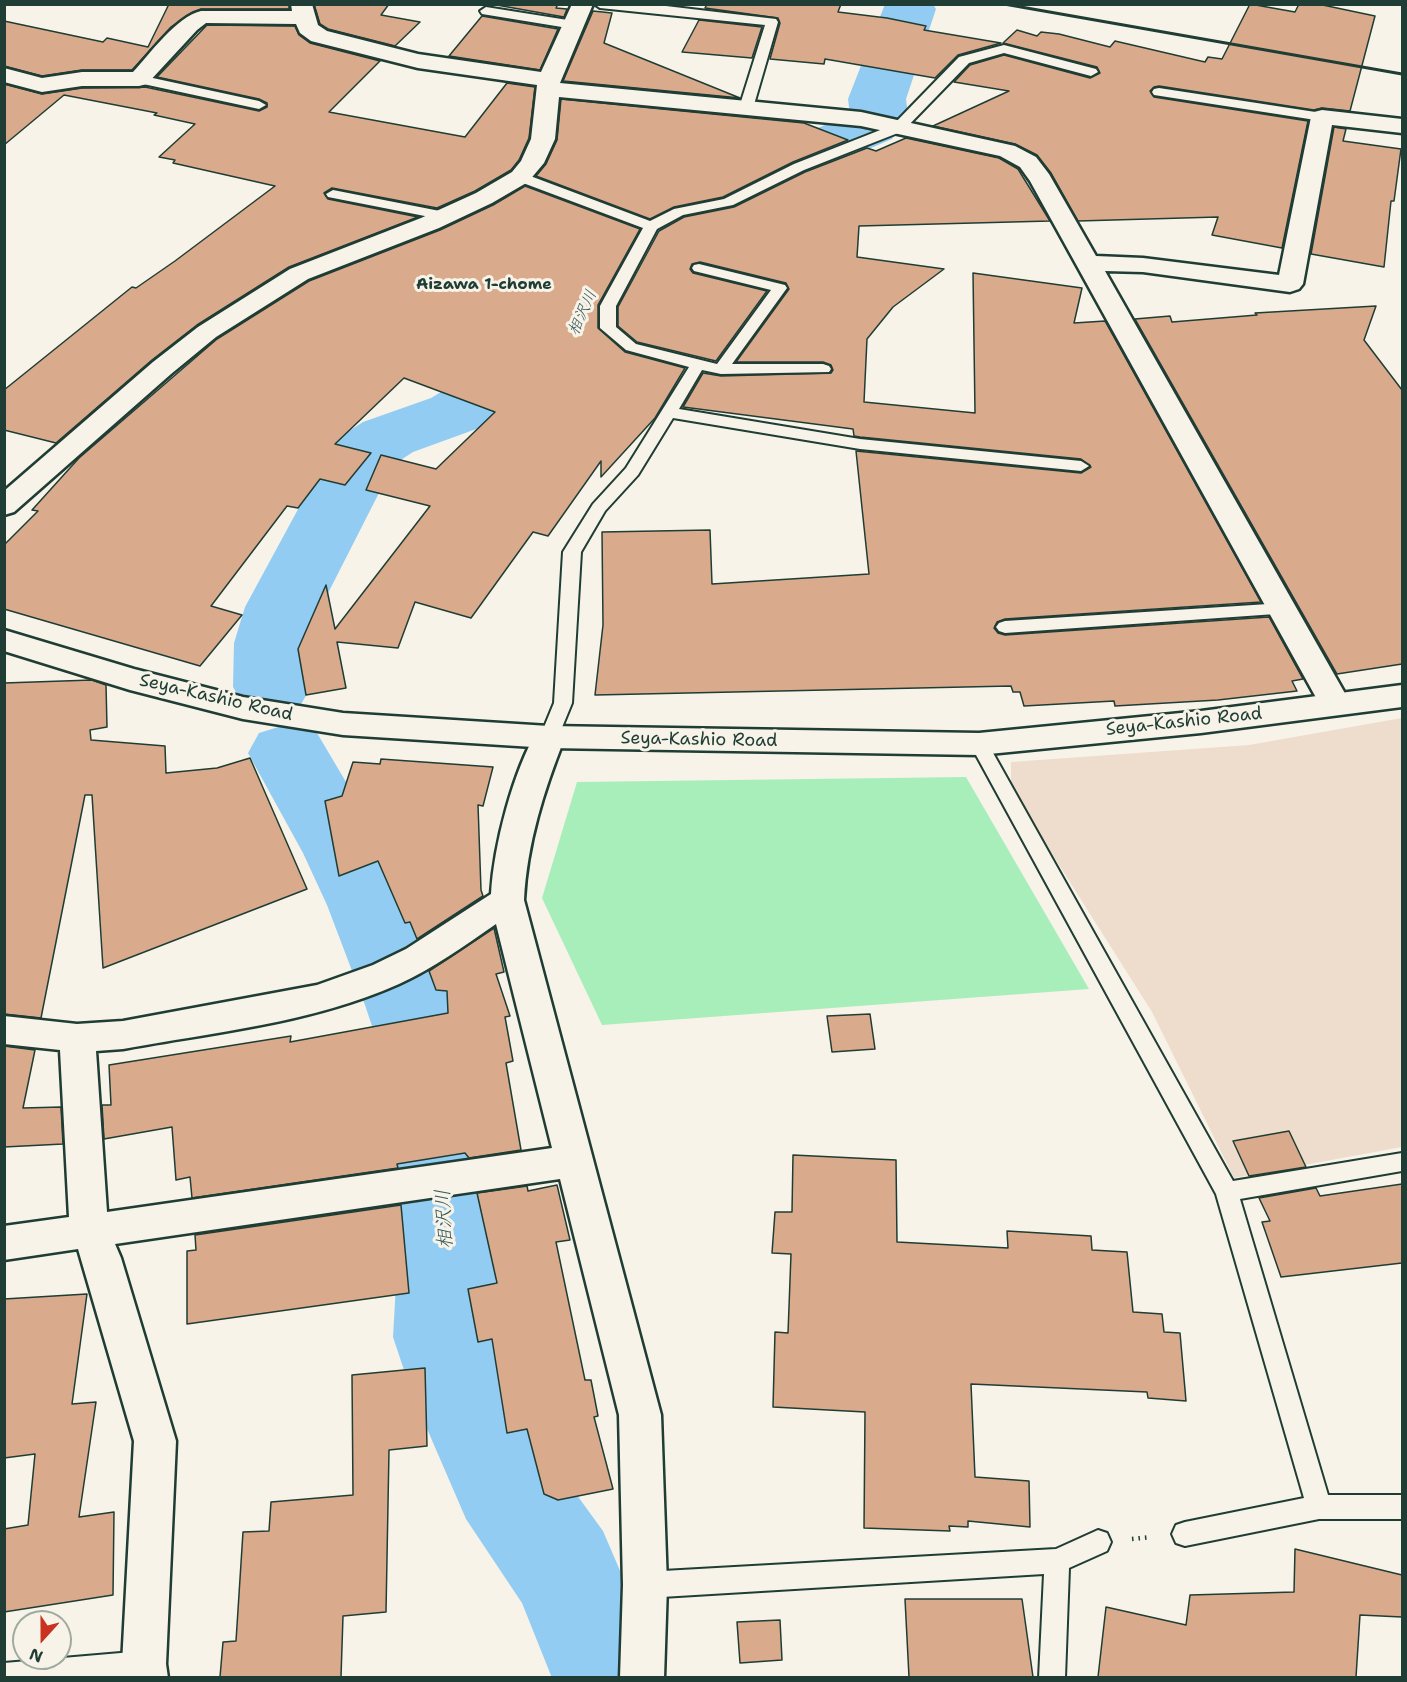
<!DOCTYPE html>
<meta charset="utf-8">
<style>
body{margin:0}
#map{position:relative;width:1407px;height:1682px;overflow:hidden;background:#f7f3e8;font-family:"Shantell Sans",sans-serif}
canvas{display:block}
.frame{position:absolute;inset:0;border:6px solid #1f3d34;pointer-events:none}
.north{position:absolute;left:12px;top:1610px;width:60px;height:60px;box-sizing:border-box;background:#f7f3e8;border:2px solid #a1aaa0;border-radius:50%;rotate:201deg;font-size:16px;font-weight:700;line-height:24px;text-align:center;color:#1f3d34}
.north::after{content:'';display:block;margin:auto;width:21px;height:27px;background:#c8321e;clip-path:polygon(50% 0,100% 100%,50% 72%,0 100%)}
</style>
<div id="map">
<canvas width="1407" height="1682"></canvas>
<div class="frame"></div>
<div class="north">N</div>
</div>
<script>
const c = document.querySelector('canvas').getContext('2d');
c.lineJoin = 'round';
function fillPath(path, color) { c.fillStyle = color; c.fill(path, 'evenodd'); }
function strokePath(path, color, width, dash) { c.strokeStyle = color; c.lineWidth = width; c.lineCap = dash ? 'butt' : 'round'; c.setLineDash(dash || []); c.stroke(path); }
function write(font, color, halo, rows, align = 'center') {
  c.font = font + ' "Shantell Sans","Klee One",sans-serif'; c.lineWidth = 6; c.setLineDash([]); c.textBaseline = 'middle'; c.strokeStyle = halo; c.fillStyle = color; for (const [text, x, y, turn = 0] of rows) {
    c.save(); c.translate(x, y); c.rotate((+turn || 0) * Math.PI / 180); c.textAlign = isNaN(turn) ? turn : align; if (halo) c.strokeText(text, 0, 0); c.fillText(text, 0, 0); c.restore();
  }
}
fillPath(new Path2D(`
 M1402,718V1147L1234,1178L1152,1012L1011,789V762L1249,745Z`), '#edc');
fillPath(new Path2D(`
 M966,777L1089,989L602,1025L542,898L577,782Z`), '#a8eeba');
fillPath(new Path2D(`
 M885,4H933L936,9L906,99L908,116L892,139L805,176L740,207L688,219L653,237L635,267L608,340L598,354L479,428L413,452L387,469L381,489L321,607L310,643L311,687L300,706L272,714L244,706L233,687L234,643L245,607L309,489L321,458L331,443L363,422L431,398L546,329L571,267L607,212L646,192L699,180L763,150L850,115L848,99Z
 M288,724L317,733L375,831L413,905L455,1005L482,1080L496,1250L495,1337L513,1387L542,1447L603,1531L666,1678H552L522,1603L466,1519L412,1394L393,1337L398,1250L390,1080L365,1005L327,905L303,853L248,753L259,733Z`), '#93ccf3');
const building = new Path2D(`
 M169,4H289V9H201L191,13L171,27L132,70H82L42,76L4,66V21L103,42L107,38L148,47Z
 M314,4H389L381,15L420,22L395,46L328,29L320,24Z
 M491,4H558L556,8L567,9L564,17Z
 M707,4H841L838,12L887,18L926,26L924,30L1001,43L958,55L935,78L825,59L824,64L770,59L780,23L778,18L705,8Z
 M1250,4L1295,12L1299,4H1318L1375,16L1350,111L1322,108L1314,110L1159,86L1154,87L1150,91L1154,97L1308,121L1282,248L1212,235L1218,217L1078,221L1051,173L1037,155L1015,144L933,126L1009,91L954,82L970,65L1004,55L1090,78L1100,73L1097,67L1003,43L1017,30L1037,36L1041,32L1059,34L1110,47L1115,41L1205,62L1208,57L1222,59Z
 M593,11L612,13L604,43L740,98L563,81Z
 M482,16L558,29L540,70L449,56Z
 M699,20L762,27L752,58L682,52Z
 M207,25L295,26L299,35L310,43L380,61L329,112L465,137L507,83L535,87L529,138L519,160L511,170L475,191L437,208L332,188L324,193L328,199L418,217L289,267L197,325L152,360L56,443L4,430V390L132,287L136,288L175,261L275,186L173,163L175,160L159,157L195,124L154,115L157,113L64,95L4,145V84L42,94L82,88L145,87L259,111L267,107V103L259,99L157,77Z
 M561,99L804,123L848,140L793,162L723,197L674,207L650,219L536,176L546,164L557,140Z
 M1334,127L1346,129L1343,141L1401,149L1394,201H1391L1384,267L1311,254Z
 M906,138L999,158L1018,169L1050,221L859,226L857,257L944,269L893,307L867,339L864,402L975,413L973,273L1082,288L1074,323L1105,321L1261,602L1005,619L997,622L994,628L998,633L1005,635L1269,617L1303,679L1292,681L1297,691L1218,700L1115,706L1114,701L1024,706L1020,692H1013L1011,686L595,695L603,625L602,532L710,530L712,584L869,574L856,451L1081,473L1091,467L1081,459L860,437L854,436L853,429L683,407L703,373L721,376L831,373L833,370L831,365L823,362H736L789,289L786,283L700,262L692,264L690,269L693,273L767,291L716,361L637,342L618,326V307L659,231L684,217L734,207L805,172L867,148L876,151Z
 M525,186L640,229L598,305V328L625,352L685,368L655,418L601,477V461L548,536L533,532L471,618L415,602L398,648L337,642L346,688L306,695L298,649L326,585L335,629L430,506L366,490L381,455L436,469L495,412L404,378L335,444L371,453L345,485L320,479L298,508L287,506L211,606L242,615L200,666L4,609V545L38,511L32,510L79,458L217,339L309,281L440,230L493,205Z
 M1376,306L1364,340L1402,390V664L1337,674L1135,319L1170,316L1172,322L1257,315L1255,313Z
 M92,680L106,685L107,727L90,730L91,740L165,746L166,773L217,768L250,758L307,889L103,968L92,795H85L41,1018L4,1014V683Z
 M381,759L493,767L483,806L478,805L481,890L483,896L417,939L410,922L405,923L378,861L339,876L325,801L342,796L353,762L380,764Z
 M494,928L504,972L496,974L510,1016L505,1017L513,1061L506,1063L521,1150L469,1158L465,1153L397,1164L398,1168L192,1198L190,1177L176,1180L172,1127L104,1139L102,1105H111L109,1065L291,1036L290,1042L448,1013L447,991L436,990L429,971Z
 M870,1014L875,1049L832,1052L827,1016Z
 M4,1046L35,1050L23,1108L61,1107L63,1144L4,1147Z
 M1289,1131L1306,1167L1249,1176L1233,1141Z
 M793,1155L896,1160L897,1242L1008,1248L1007,1231L1091,1236L1092,1250L1127,1252L1133,1312L1162,1314L1164,1332L1180,1333L1186,1401L1148,1398L1147,1392L971,1384L975,1477L1029,1481L1030,1527L968,1521V1527L949,1526L950,1531L864,1528L865,1412L773,1407L775,1332L788,1333L791,1254L772,1253L775,1212H792Z
 M1402,1184V1263L1281,1277L1262,1222L1270,1221L1259,1198L1316,1188L1320,1196Z
 M557,1185L570,1240L556,1242L585,1380H591L598,1416L594,1417L613,1489L558,1500L544,1494L527,1429L507,1433L492,1339L478,1342L468,1289L497,1283L477,1193L527,1186L528,1191Z
 M401,1205L409,1293L187,1324V1251L196,1250L195,1235Z
 M87,1294L72,1404L96,1402L79,1517L114,1512L113,1595L4,1612V1529L28,1525L35,1454L4,1458V1299Z
 M425,1368L427,1446L389,1450L386,1612L343,1616L341,1677H220L223,1642L236,1641L243,1532L269,1531L271,1502L353,1495L352,1375Z
 M1295,1549L1402,1575V1617L1360,1615L1356,1677H1098L1106,1607L1186,1625L1190,1595L1294,1592Z
 M905,1599H1022L1033,1677H909Z
 M780,1620L782,1660L740,1663L737,1622Z`);
fillPath(building, '#daaa8c');
strokePath(building, '#1f3d34', 1.5);
const lane = new Path2D(`
 M594,4H649L776,19L778,22L753,108L746,112L739,108L765,25L600,8Z
 M486,7L574,21L580,25L574,29L482,14L480,11Z
 M1004,45L1096,69L1098,72L1091,76L1004,53L969,63L903,131L804,170L733,205L683,215L657,229L616,306V327L636,344L717,364L771,290L694,271L692,268L694,265L699,264L785,285L787,288L732,364H823L829,366L831,369L829,372L721,374L702,370L679,409L860,439L1081,461L1089,466L1081,471L860,449L673,418L638,475L605,511L581,552L572,703L556,742L549,744L542,742L540,737L554,703L563,552L593,504L626,468L689,367L626,350L600,328V306L643,228L515,180L513,177L520,173L525,174L650,221L674,209L724,199L794,164L893,125L959,57Z
 M139,75L259,101L266,105L259,109L134,82L132,79Z
 M1159,88L1322,113L1329,117L1322,121L1154,95L1152,92L1154,89Z
 M333,190L445,212L452,216L445,220L328,197L326,194Z
 M1284,603L1290,605L1293,609L1290,613L1005,633L999,631L996,627L999,623L1005,621Z
 M979,737L986,739L988,744L1233,1181L1402,1153V1171L1240,1199L1328,1495H1402V1519H1319L1185,1546L1176,1543L1172,1534L1176,1525L1185,1522L1304,1498L1216,1194L970,744L972,739Z
 M1098,1530L1107,1533L1111,1542L1107,1551L1069,1568L1065,1678H1039L1044,1574L645,1598L636,1594L632,1585L636,1576L645,1572L1056,1549Z
 M144,1651L153,1655L157,1664L153,1673L144,1677L4,1678V1663Z`);
const street = new Path2D(`
 M291,4H312L318,25L327,31L418,54L541,72L572,4H593L560,83L861,112L1015,146L1036,157L1049,174L1096,256L1143,258L1279,275L1311,117L1314,112L1322,110L1402,119V133L1332,125L1303,284L1299,289L1290,292L1143,272L1105,271L1351,704L1346,712L1335,715L1324,712L1030,181L1020,167L1000,156L861,126L559,97L555,139L544,163L528,182L492,203L439,228L308,279L216,337L171,374L14,512L4,515V491L153,362L198,327L290,269L421,218L476,193L512,172L521,161L531,139L537,85L418,68L311,41L300,33L296,24L206,23L197,30L147,84L139,86H82L42,92L4,82V68L42,78L82,72H133C150,54 176,17 201,11H292Z
 M549,726L560,729L565,737C544,790 527,843 524,900L661,1415L667,1585L664,1678H620L623,1585L619,1415L560,1179L115,1244L121,1258L176,1441L166,1664L168,1678H124L122,1664L134,1441L78,1249L4,1260V1226L69,1217L60,1050L4,1044V1016L77,1024L123,1021L317,985L373,965L406,949L491,894C494,844 513,772 538,729ZM496,924L552,1148L107,1212L96,1051L123,1049C215,1032 312,1023 399,984C434,968 464,946 496,924Z`);
const secondary = new Path2D(`
 M4,630L134,669L243,697L343,713L549,726L979,733L1201,711L1402,685V707L1201,733L979,755L549,748L343,735L243,719L130,690L4,651Z`);
strokePath(lane, '#1f3d34', 4);
strokePath(street, '#1f3d34', 5);
strokePath(secondary, '#1f3d34', 5);
strokePath(new Path2D(`
 M1132,1539L1151,1537`), '#1f3d34', 4.5, [1.5, 5]);
fillPath(lane, '#f7f3e8');
fillPath(street, '#f7f3e8');
fillPath(secondary, '#f7f3e8');
strokePath(new Path2D(`
 M1004,4L1402,74`), '#1f3d34', 3);
write('bold 16px', '#1f3d34', '#f7f3e8', [
 ["Aizawa 1-chome",484,285]
]);
write('italic 16px', '#365a5a', '#f7f3e8', [
 ["相沢川",583,313,-66]
]);
write('18px', '#1f3d34', '#f7f3e8', [
 ["Seya-Kashio Road",216,698,13],
 ["Seya-Kashio Road",1184,722,-6],
 ["Seya-Kashio Road",699,740,1]
]);
write('italic 20px', '#365a5a', '#f7f3e8', [
 ["相沢川",445,1219,-93]
]);
</script>
